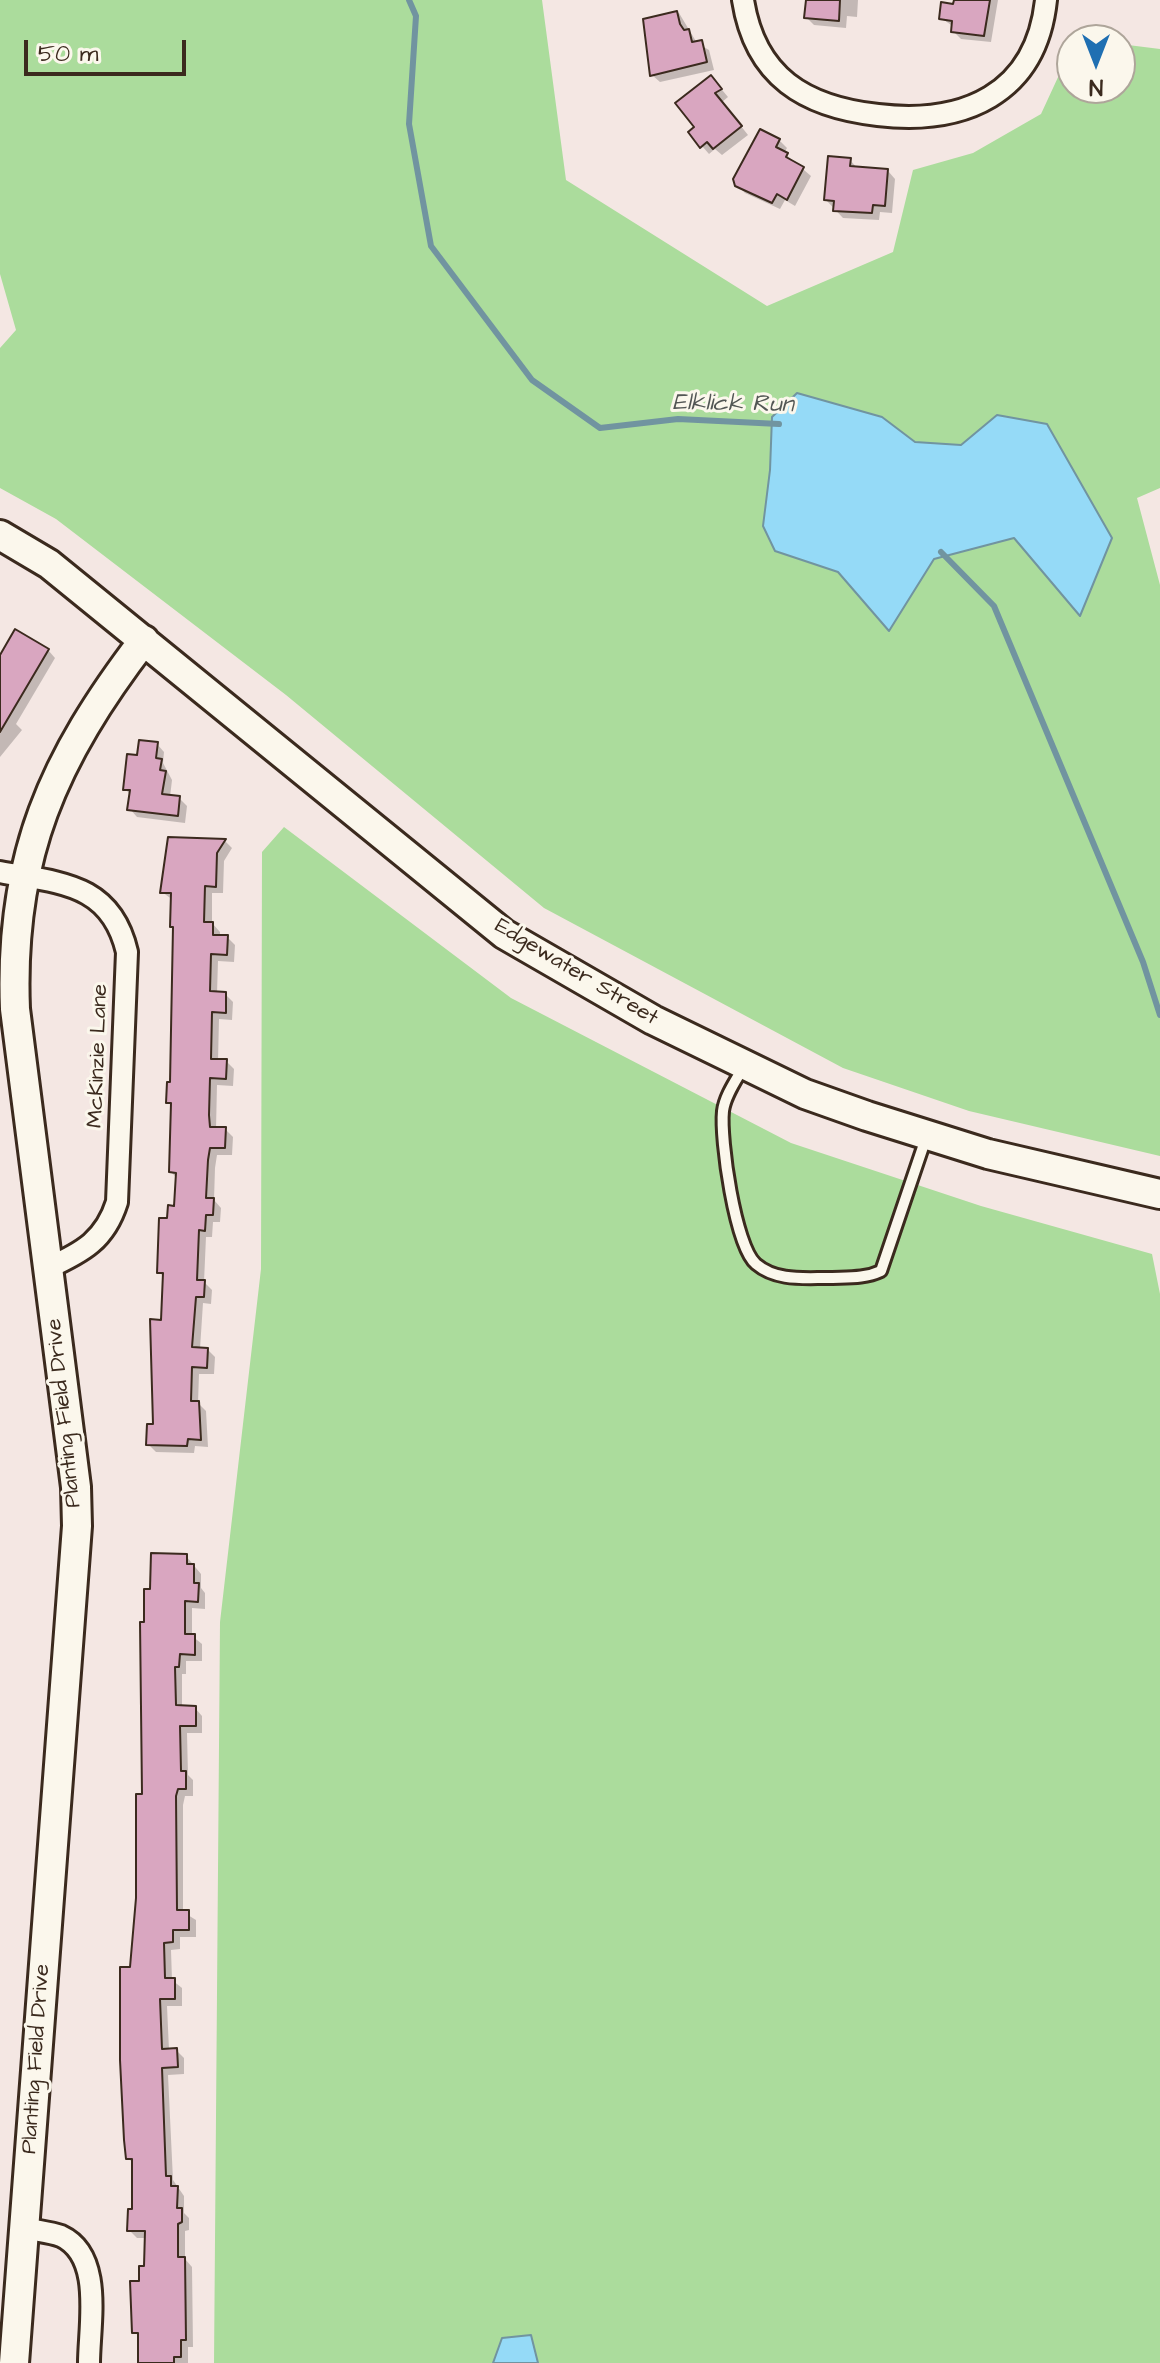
<!DOCTYPE html>
<style>
body{margin:0}
#map{position:relative;width:1160px;height:2363px;overflow:hidden;background:#f4e7e3;font-family:"Architects Daughter",sans-serif}
canvas{display:block}
.north{position:absolute;left:1056px;top:24px;width:80px;height:80px;box-sizing:border-box;background:#fbf7ec;border:2px solid #aea59a;border-radius:50%;rotate:180deg;font-size:22px;font-weight:700;line-height:32px;text-align:center;color:#3b2a1e}
.north::after{content:'';display:block;margin:auto;width:28px;height:36px;background:#1f6fb2;clip-path:polygon(50% 0,100% 100%,50% 72%,0 100%)}
.scale{position:absolute;left:24px;top:40px;width:162px;height:36px;box-sizing:border-box;border:4px solid #3b2a1e;border-top:0;padding-left:10px;font-size:24px;line-height:28px;white-space:nowrap;color:#3b2a1e;-webkit-text-stroke:6px #fbf7ec;paint-order:stroke}
</style>
<div id="map">
<canvas width="1160" height="2363"></canvas>
<div class="north">N</div>
<div class="scale">50 m</div>
</div>
<script>
const c = document.querySelector('canvas').getContext('2d');
c.lineJoin = 'round';
function fillPath(path, color) { c.fillStyle = color; c.fill(path, 'evenodd'); }
function strokePath(path, color, width, dash) { c.strokeStyle = color; c.lineWidth = width; c.lineCap = dash ? 'butt' : 'round'; c.setLineDash(dash || []); c.stroke(path); }
function write(font, color, halo, rows, align = 'center') {
  c.font = font + ' "Architects Daughter",sans-serif'; c.lineWidth = 6; c.setLineDash([]); c.textBaseline = 'middle'; c.strokeStyle = halo; c.fillStyle = color; for (const [text, x, y, turn = 0] of rows) {
    c.save(); c.translate(x, y); c.rotate((+turn || 0) * Math.PI / 180); c.textAlign = isNaN(turn) ? turn : align; if (halo) c.strokeText(text, 0, 0); c.fillText(text, 0, 0); c.restore();
  }
}
fillPath(new Path2D(`
 M0,0H542L566,180L767,306L893,252L913,170L973,153L1041,114L1072,47V88H1120V44L1160,49V488L1137,498L1160,585V1156L969,1111L843,1068L544,908L286,695L56,519L0,488V348L16,330L0,274Z
 M284,827L511,998L791,1143L981,1206L1152,1254L1160,1294V2363H214L220,1622L261,1269L262,852Z`), '#abdc9c');
const water = new Path2D(`
 M797,393L882,417L915,442L961,445L997,415L1047,424L1112,538L1080,616L1014,538L934,559L889,631L838,572L775,551L763,526L770,470L772,417Z
 M531,2335L538,2363H493L502,2338Z`);
fillPath(water, '#95daf7');
strokePath(water, '#7194a0', 2);
fillPath(new Path2D(`
 M806,0H858L857,17L847,16L846,28L814,25L806,17Z
 M956,0H998L991,42L961,39L953,31L954,27L941,18L955,6Z
 M679,13L697,43L709,50L714,70L660,82L652,75L645,20Z
 M718,85L728,97L722,102L748,135L722,155L715,149L709,154L702,146L697,127Z
 M779,140L787,148L784,153L811,176L795,206L785,200L780,209L745,193L737,185Z
 M850,160L858,169L888,171L895,179L892,213L880,212L879,220L843,218L826,200Z
 M48,650L55,658L16,724L22,730L0,757V659Z
 M157,744L164,752L163,763L172,780L170,797L179,798L187,806L185,823L137,817L130,809L131,795L125,789L138,757Z
 M169,839L225,841L232,848L224,861L223,893H212V923L220,932V937H227L235,945L234,962L218,961L217,994H225L233,1002L232,1020L219,1019L218,1061H226L234,1069L233,1086L217,1085L216,1129H225L233,1137L232,1155H217L215,1168L214,1200L221,1208L220,1222H213L212,1237H206L204,1282L212,1290L211,1304L203,1303L200,1349H207L215,1357L214,1374H199L198,1403L206,1411L208,1447L195,1446L194,1453L156,1452L148,1444L156,1426L163,1322L165,1278L159,1272L169,1221L176,1208L177,1178L171,1172L173,1108L168,1102L172,1084L175,929L173,900L162,892Z
 M186,1556L201,1574V1588L205,1593V1609L192,1608V1636L202,1644V1661H186V1674H182V1708H195L202,1716V1733H187L188,1775L193,1780V1796H185L183,1805V1912L196,1920V1937H180V1949L171,1950L172,1980L182,1988V2006H167L169,2050H176L184,2058V2074L168,2075L173,2180L184,2196V2213L189,2218V2230L185,2231V2259L192,2267L193,2347H188V2363H140V2337L134,2332L146,2269L147,2238H137L129,2230L134,2211V2164L128,2158L132,1969L144,1796L146,1624L152,1591Z`), '#0003');
strokePath(new Path2D(`
 M409,0L416,16L409,124L431,246L532,380L600,428L678,419L779,424
 M941,552L994,606L1143,962L1160,1015`), '#7194a0', 6);
const building = new Path2D(`
 M806,0H840L839,21L804,18Z
 M954,0H990L984,36L951,32L952,21L939,19L941,2L953,4Z
 M677,11L680,24L684,30L689,29L692,42L702,40L707,62L650,76L643,19Z
 M711,75L722,89L715,93L742,126L713,149L707,142L700,148L688,132L694,127L675,103Z
 M760,129L780,139L776,147L788,153L786,157L804,167L787,200L777,194L772,203L735,186L733,179Z
 M828,156L851,158L850,166L888,169L885,206L873,205L872,213L833,211L834,201L824,200Z
 M15,629L49,649L0,732V655Z
 M139,740L158,742L156,758L162,759L160,770L166,771L162,794L180,796L178,816L127,810L130,790H123L127,754L137,755Z
 M168,837L226,839L217,853L216,887L205,886L204,922H213V935H228L227,955L211,954L210,991L226,992V1013L212,1012L211,1059H227L226,1079L210,1078L209,1115L210,1127H226L225,1148H210L208,1160L206,1198H214L213,1215H206L205,1231L199,1230L197,1280H205L204,1297H196L192,1347L208,1348L207,1368L192,1367L191,1401H199L201,1440L188,1439L187,1446L146,1445L147,1424H153L150,1319L161,1320L163,1273H157L159,1218H167L168,1205L174,1206L176,1173L169,1172L171,1103H166L167,1082H170L173,927H170L171,893H160Z
 M151,1553L187,1554V1564H194V1583H199L198,1602L185,1601V1634H195V1655L180,1654L179,1667H175L176,1705L196,1706V1726H180L181,1771H186V1789H178L176,1796L177,1910H189V1930H173V1942L164,1943L165,1978H175V1999H160L162,2049L177,2048L178,2067L162,2068L166,2176H171V2186H178L177,2208H182V2222L178,2224V2257H185L186,2340H181V2357H174V2363H138V2333H132L130,2281H139V2266H144L145,2231H127L128,2209H132V2159H126L124,2140L120,2060V1967H130L136,1898V1794H142L140,1622H144V1589H150Z`);
fillPath(building, '#d9a6c0');
strokePath(building, '#3b2a1e', 2);
const lane = new Path2D(`
 M744,1066C737,1079 725,1095 723,1111C720,1139 735,1246 756,1264C776,1281 803,1278 827,1278C846,1277 864,1279 881,1271L926,1138`);
const street = new Path2D(`
 M743,0C755,77 805,107 878,115C963,125 1036,95 1046,0
 M0,872C60,883 111,883 127,952L117,1202C105,1240 83,1252 48,1268
 M24,2228C36,2231 50,2232 61,2236C104,2256 89,2325 89,2363`);
const secondary = new Path2D(`
 M0,535L49,564L504,934L653,1020L805,1094L867,1116L988,1154L1160,1194
 M14,2363L77,1526L76,1487L15,1009C9,857 53,759 144,640`);
strokePath(lane, '#3b2a1e', 16);
strokePath(street, '#3b2a1e', 26);
strokePath(secondary, '#3b2a1e', 34);
strokePath(lane, '#fbf7ec', 10);
strokePath(street, '#fbf7ec', 20);
strokePath(secondary, '#fbf7ec', 28);
write('22px', '#3b2a1e', '#fbf7ec', [
 ["Edgewater Street",576,973,31],
 ["McKinzie Lane",99,1056,-88],
 ["Planting Field Drive",65,1413,-96],
 ["Planting Field Drive",37,2059,-86]
]);
write('italic 24px', '#525654', '#fbf7ec', [
 ["Elklick Run",733,405,1]
]);
</script>
